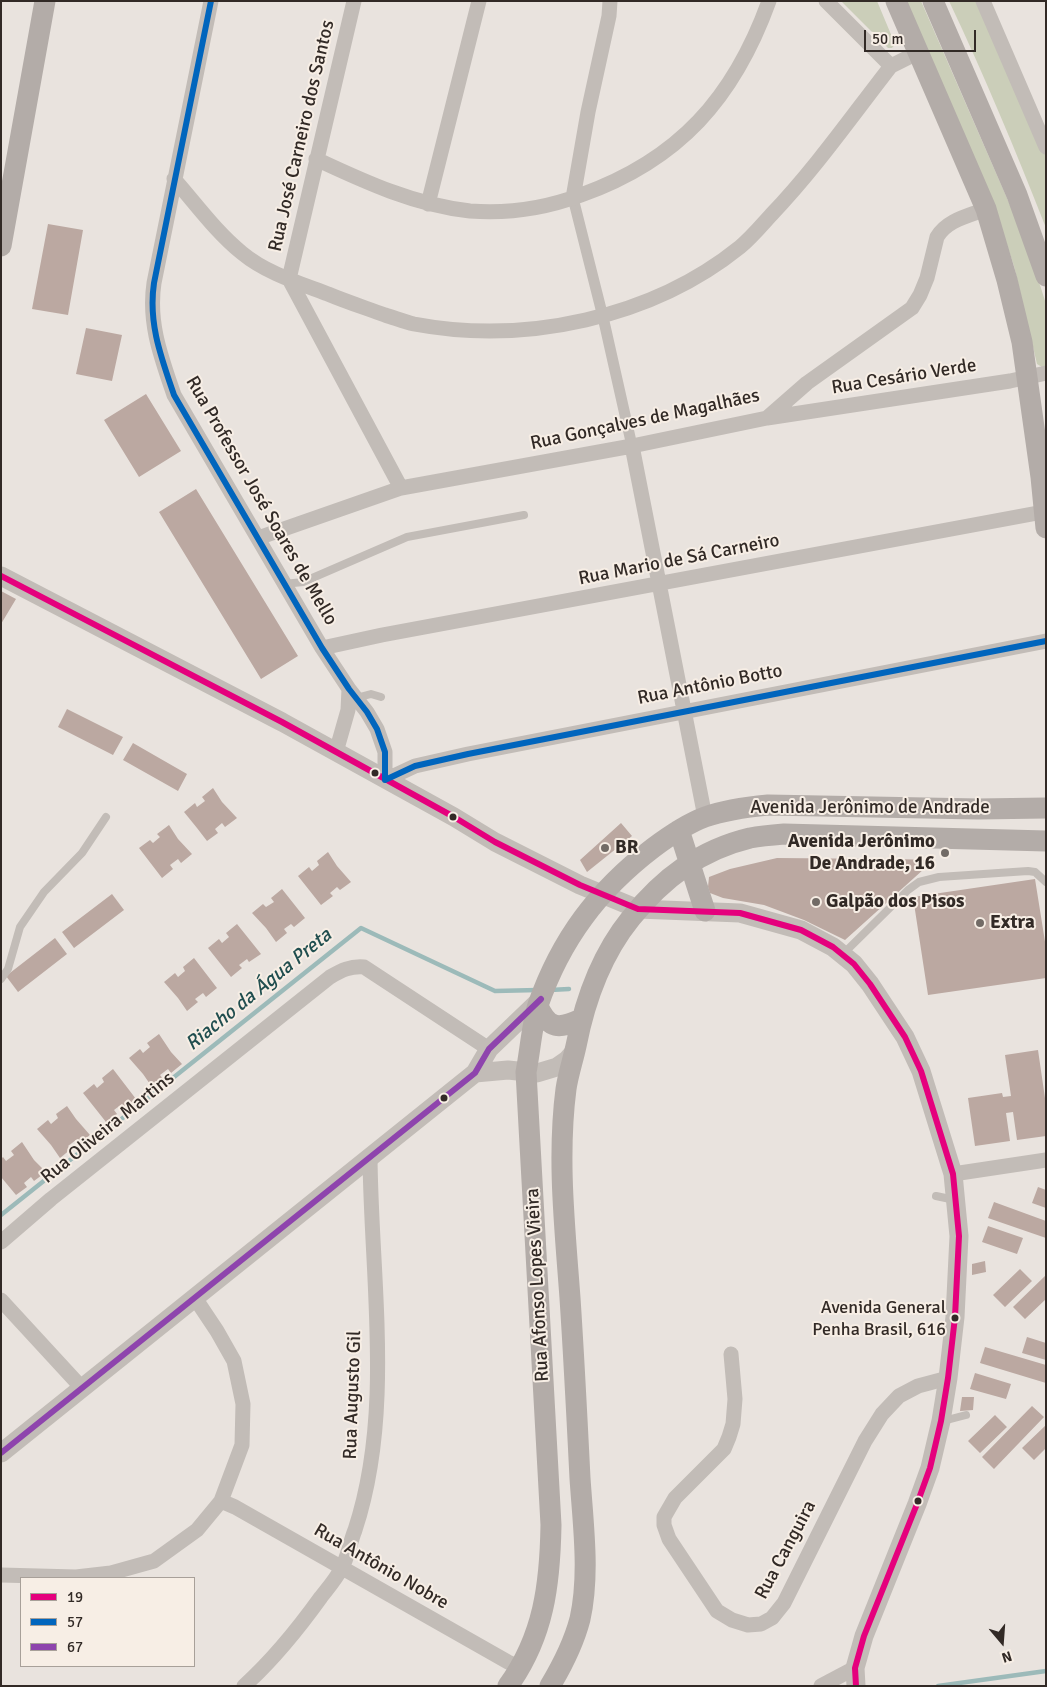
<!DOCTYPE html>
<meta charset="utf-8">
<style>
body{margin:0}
#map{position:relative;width:1047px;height:1687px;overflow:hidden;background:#e9e3de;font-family:Signika,sans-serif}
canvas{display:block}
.frame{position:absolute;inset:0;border:2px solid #322a26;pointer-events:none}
.legend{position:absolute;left:20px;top:1577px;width:175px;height:90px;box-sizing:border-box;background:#f7eee5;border:1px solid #a8a099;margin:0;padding:6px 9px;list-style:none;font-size:15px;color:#322a26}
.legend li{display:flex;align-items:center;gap:10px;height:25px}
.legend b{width:25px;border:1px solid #a8a099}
.north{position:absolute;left:977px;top:1617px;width:50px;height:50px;-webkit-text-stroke:4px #f7eee5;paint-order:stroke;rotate:162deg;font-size:14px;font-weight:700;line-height:20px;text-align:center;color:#322a26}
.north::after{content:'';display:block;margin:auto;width:18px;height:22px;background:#322a26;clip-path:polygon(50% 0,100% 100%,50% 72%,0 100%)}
.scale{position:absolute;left:864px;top:30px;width:112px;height:22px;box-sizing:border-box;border:2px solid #322a26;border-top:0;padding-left:6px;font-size:15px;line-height:18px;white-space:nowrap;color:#322a26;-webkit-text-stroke:4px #f7eee5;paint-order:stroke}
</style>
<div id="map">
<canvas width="1047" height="1687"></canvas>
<div class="frame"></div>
<ul class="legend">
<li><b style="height:6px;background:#e5007d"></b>19</li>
<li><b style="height:6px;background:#0065bd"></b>57</li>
<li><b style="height:6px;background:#8e44ad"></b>67</li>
</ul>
<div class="north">N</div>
<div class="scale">50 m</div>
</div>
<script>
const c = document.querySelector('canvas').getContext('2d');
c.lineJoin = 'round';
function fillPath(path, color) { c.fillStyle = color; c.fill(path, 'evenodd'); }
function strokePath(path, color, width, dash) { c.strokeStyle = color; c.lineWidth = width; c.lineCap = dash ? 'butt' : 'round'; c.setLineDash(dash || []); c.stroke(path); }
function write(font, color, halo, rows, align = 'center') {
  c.font = font + ' Signika,sans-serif'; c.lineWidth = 4; c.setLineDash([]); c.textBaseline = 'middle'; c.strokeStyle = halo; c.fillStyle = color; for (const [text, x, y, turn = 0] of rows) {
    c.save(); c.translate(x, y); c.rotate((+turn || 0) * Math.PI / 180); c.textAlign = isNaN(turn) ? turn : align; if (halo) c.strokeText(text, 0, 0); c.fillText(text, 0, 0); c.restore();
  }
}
fillPath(new Path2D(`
 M841,1H877L895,44L892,48H888Z
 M900,1H921L1027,244L1046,304V366L1042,367L1037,364L1014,266L1004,236Z
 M949,1H981L1046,153V228C1016,151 984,75 949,1Z`), '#cbceb9');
strokePath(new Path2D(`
 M550,990L569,989
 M1,1215L361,928L495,991L538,990
 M938,1686L1046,1671`), '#9cbab9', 4.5);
fillPath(new Path2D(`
 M48,224L83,230L68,315L32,309Z
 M86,328L122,335L112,381L76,374Z
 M146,394L181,451L139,477L104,420Z
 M196,489L298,656L261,679L159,512Z
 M1,591L16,599L1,624Z
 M67,709L123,737L113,755L58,727Z
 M133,743L187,774L178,791L123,760Z
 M213,788L222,802L237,818L225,827L222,823L215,829L218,833L207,841L197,828L184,812L195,803L197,807L205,801L202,797Z
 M621,823L632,836L587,872L580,860Z
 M169,825L178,839L192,854L181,863L178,859L170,865L173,869L162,878L139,848L150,840L153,843L160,837L157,834Z
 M328,852L337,866L351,882L340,890L337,887L330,893L333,896L321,905L298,876L309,867L312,871L319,865L317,861Z
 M777,858L894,859L934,860L845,940L804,920L764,905L723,898L710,893L708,887L709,877L730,869Z
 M1035,879L1046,948V978L928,995L913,897Z
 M282,889L305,918L294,927L291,924L284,929L287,933L276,942L266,928L252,913L263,904L266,907L274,902L271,898Z
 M112,894L124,910L74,948L62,932Z
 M237,924L261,954L249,962L247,959L239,965L242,968L231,977L208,948L219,939L222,943L229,937L226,933Z
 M55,938L67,954L18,992L6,976Z
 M194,958L217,988L206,997L203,993L195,999L198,1002L187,1011L178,998L164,982L175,973L178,977L185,971L183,967Z
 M159,1034L171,1052L182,1064L171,1073L168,1069L160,1075L163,1079L152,1087L143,1074L129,1058L140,1049L143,1053L150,1047L147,1043Z
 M1038,1050L1046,1105V1136L1017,1140L1013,1112L1006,1113L1010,1141L975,1146L968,1098L1002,1093L1003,1097L1011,1096L1005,1055Z
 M113,1069L136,1099L125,1108L122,1104L114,1110L117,1114L106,1122L83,1093L94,1084L97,1088L104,1082L102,1078Z
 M67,1106L76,1119L90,1135L79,1144L76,1140L68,1146L71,1149L60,1158L51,1145L37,1129L48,1120L51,1124L58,1118L56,1114Z
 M22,1142L34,1160L46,1172L34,1181L31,1177L24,1183L27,1187L16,1195L1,1177V1159L3,1157L6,1161L14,1155L11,1151Z
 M1038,1187L1046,1190V1208L1032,1203Z
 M994,1202L1046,1221V1238L988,1218Z
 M988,1226L1023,1238L1017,1254L982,1242Z
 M985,1261L986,1272L972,1275V1264Z
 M1020,1269L1032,1281L1005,1307L993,1295Z
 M1046,1275V1299L1025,1319L1013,1307Z
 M1027,1337L1046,1343V1360L1022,1353Z
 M985,1347L1046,1365V1383L980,1363Z
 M975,1373L1011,1384L1006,1399L970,1389Z
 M962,1397H974L973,1410L960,1411Z
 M1032,1406L1044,1417L994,1469L982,1457Z
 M995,1415L1007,1427L980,1453L968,1441Z
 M1046,1425V1448L1034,1460L1022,1448Z`), '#bba8a1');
strokePath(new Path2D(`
 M284,584L303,582L407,537L524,515
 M356,698L371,694L381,697
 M843,954L908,890L919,882L939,877L1028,871L1035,872L1046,882
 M1,979L8,969L20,927L44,892L82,853L106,817
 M936,1196L955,1200
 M943,1421L966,1415`), '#c2bcb7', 8);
strokePath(new Path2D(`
 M573,198L603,317L632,446`), '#c2bcb7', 11);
strokePath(new Path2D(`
 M211,1L154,283C148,323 161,357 174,395L322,648L349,689L367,712L377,729L385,752V780L415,766L468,754L1046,641
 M354,1L289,279L401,488
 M826,1L891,66L919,52
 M983,1L1046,147
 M316,159C365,182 415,205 470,211C508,214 546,208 581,195C679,160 734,98 769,1
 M174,179C196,204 216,232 242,253C266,273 299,283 328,294C347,302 366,308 385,315C395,318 405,322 414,324C525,345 652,318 740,247C751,238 761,226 771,215C815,169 852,116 891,66
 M573,198L588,112L609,16L610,1
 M428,204L479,1
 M767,418L807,383L912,308L920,295L927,278L937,237C947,220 968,216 986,209
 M632,446L705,817
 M258,538L401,488L632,446L767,418L1010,381L1046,373
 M322,648L382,635L1043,512
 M336,752L348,710L349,689
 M953,1174L1046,1160
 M1,1242L51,1199L330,977C342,970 350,966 364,967L489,1049
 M1,1300L82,1388
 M731,1354L735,1399L733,1424L729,1437L724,1449L675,1498L664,1517V1525L669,1539L717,1611L732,1620L748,1625L761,1624L772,1618L784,1603L865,1441L882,1414L899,1396L918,1386L948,1378
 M221,1501L235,1507L508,1662L521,1668
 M1,1575L76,1577L111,1573L154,1561L197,1530L221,1501L242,1445L243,1404L234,1361L217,1331L195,1298
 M244,1686C274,1659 298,1629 321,1597C328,1588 336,1579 341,1569C348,1558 350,1542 355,1530C394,1412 371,1279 370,1157
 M821,1686L855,1668`), '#c2bcb7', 15);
strokePath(new Path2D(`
 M1,576L282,722L454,817L495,842L580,885L638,909L740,913L801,930L833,947L854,964L870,984L905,1037L921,1071L953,1174L959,1236L955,1317L948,1378L941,1421L930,1468L917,1504L864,1636L855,1668L856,1686
 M475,1073L508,1070L537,1073L557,1067L567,1060L575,1051
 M1,1453L475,1073L489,1049L541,999`), '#c2bcb7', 19);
strokePath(new Path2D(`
 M896,1L986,209L1007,280L1022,342L1041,477L1046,528
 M933,1L1017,195L1046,276
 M1,246L45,1
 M679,830L705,911
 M538,1006C549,1030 559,1029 581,1019
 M508,1686C544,1636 550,1584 551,1525L526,1072C530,1052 532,1024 538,1005C561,939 598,890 653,848C669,836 686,824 705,817C725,810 747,807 768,805L978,809L1046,808
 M550,1686C562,1666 574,1642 580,1619C590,1574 583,1524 580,1478C577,1418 574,1358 570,1298C565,1229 557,1158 566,1089C568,1075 573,1060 576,1046C585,1000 601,955 631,918C663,878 700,850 750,838C761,836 772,835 784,834L1046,841`), '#b3aca8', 21);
strokePath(new Path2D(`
 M1,576L282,722L454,817L495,842L580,885L638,909L740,913L801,930L833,947L854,964L870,984L905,1037L921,1071L953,1174L959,1236L955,1317L948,1378L941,1421L930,1468L917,1504L864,1636L855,1668L856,1686`), '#e5007d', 6);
strokePath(new Path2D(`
 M211,1L154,283C148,323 161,357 174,395L322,648L349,689L367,712L377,729L385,752V780L415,766L468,754L1046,641`), '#0065bd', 6);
strokePath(new Path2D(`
 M1,1453L475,1073L489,1049L541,999`), '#8e44ad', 6);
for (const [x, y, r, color] of [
 [375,773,4.5,"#322a26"],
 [453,817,4.5,"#322a26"],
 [605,848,5,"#726b66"],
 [945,853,5,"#726b66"],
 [816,902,5,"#726b66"],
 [980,923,5,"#726b66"],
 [444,1098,4.5,"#322a26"],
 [955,1318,4.5,"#322a26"],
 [918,1501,4.5,"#322a26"]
]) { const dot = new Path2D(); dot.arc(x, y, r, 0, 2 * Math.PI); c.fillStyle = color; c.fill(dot); strokePath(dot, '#f7eee5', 2); }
write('18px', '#322a26', '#f7eee5', [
 ["Avenida General",946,1308],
 ["Penha Brasil, 616",946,1330]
], 'right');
write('19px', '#322a26', '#f7eee5', [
 ["Rua José Carneiro dos Santos",302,136,-77],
 ["Rua Cesário Verde",904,377,-9],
 ["Rua Gonçalves de Magalhães",645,420,-12],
 ["Rua Professor José Soares de Mello",261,501,60],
 ["Rua Mario de Sá Carneiro",679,560,-11],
 ["Rua Antônio Botto",710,685,-11],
 ["Avenida Jerônimo de Andrade",870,808],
 ["Rua Oliveira Martins",108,1128,-39],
 ["Rua Afonso Lopes Vieira",538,1285,-93],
 ["Rua Augusto Gil",353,1395,-88],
 ["Rua Canguira",786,1550,-62],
 ["Rua Antônio Nobre",381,1567,30]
]);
write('bold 19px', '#322a26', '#f7eee5', [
 ["Avenida Jerônimo",935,842,"right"],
 ["De Andrade, 16",935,864,"right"],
 ["BR",615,848],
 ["Galpão dos Pisos",826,902],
 ["Extra",990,923]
], 'left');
write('italic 20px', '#204e4f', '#f7eee5', [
 ["Riacho da Água Preta",259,990,-39]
]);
</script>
